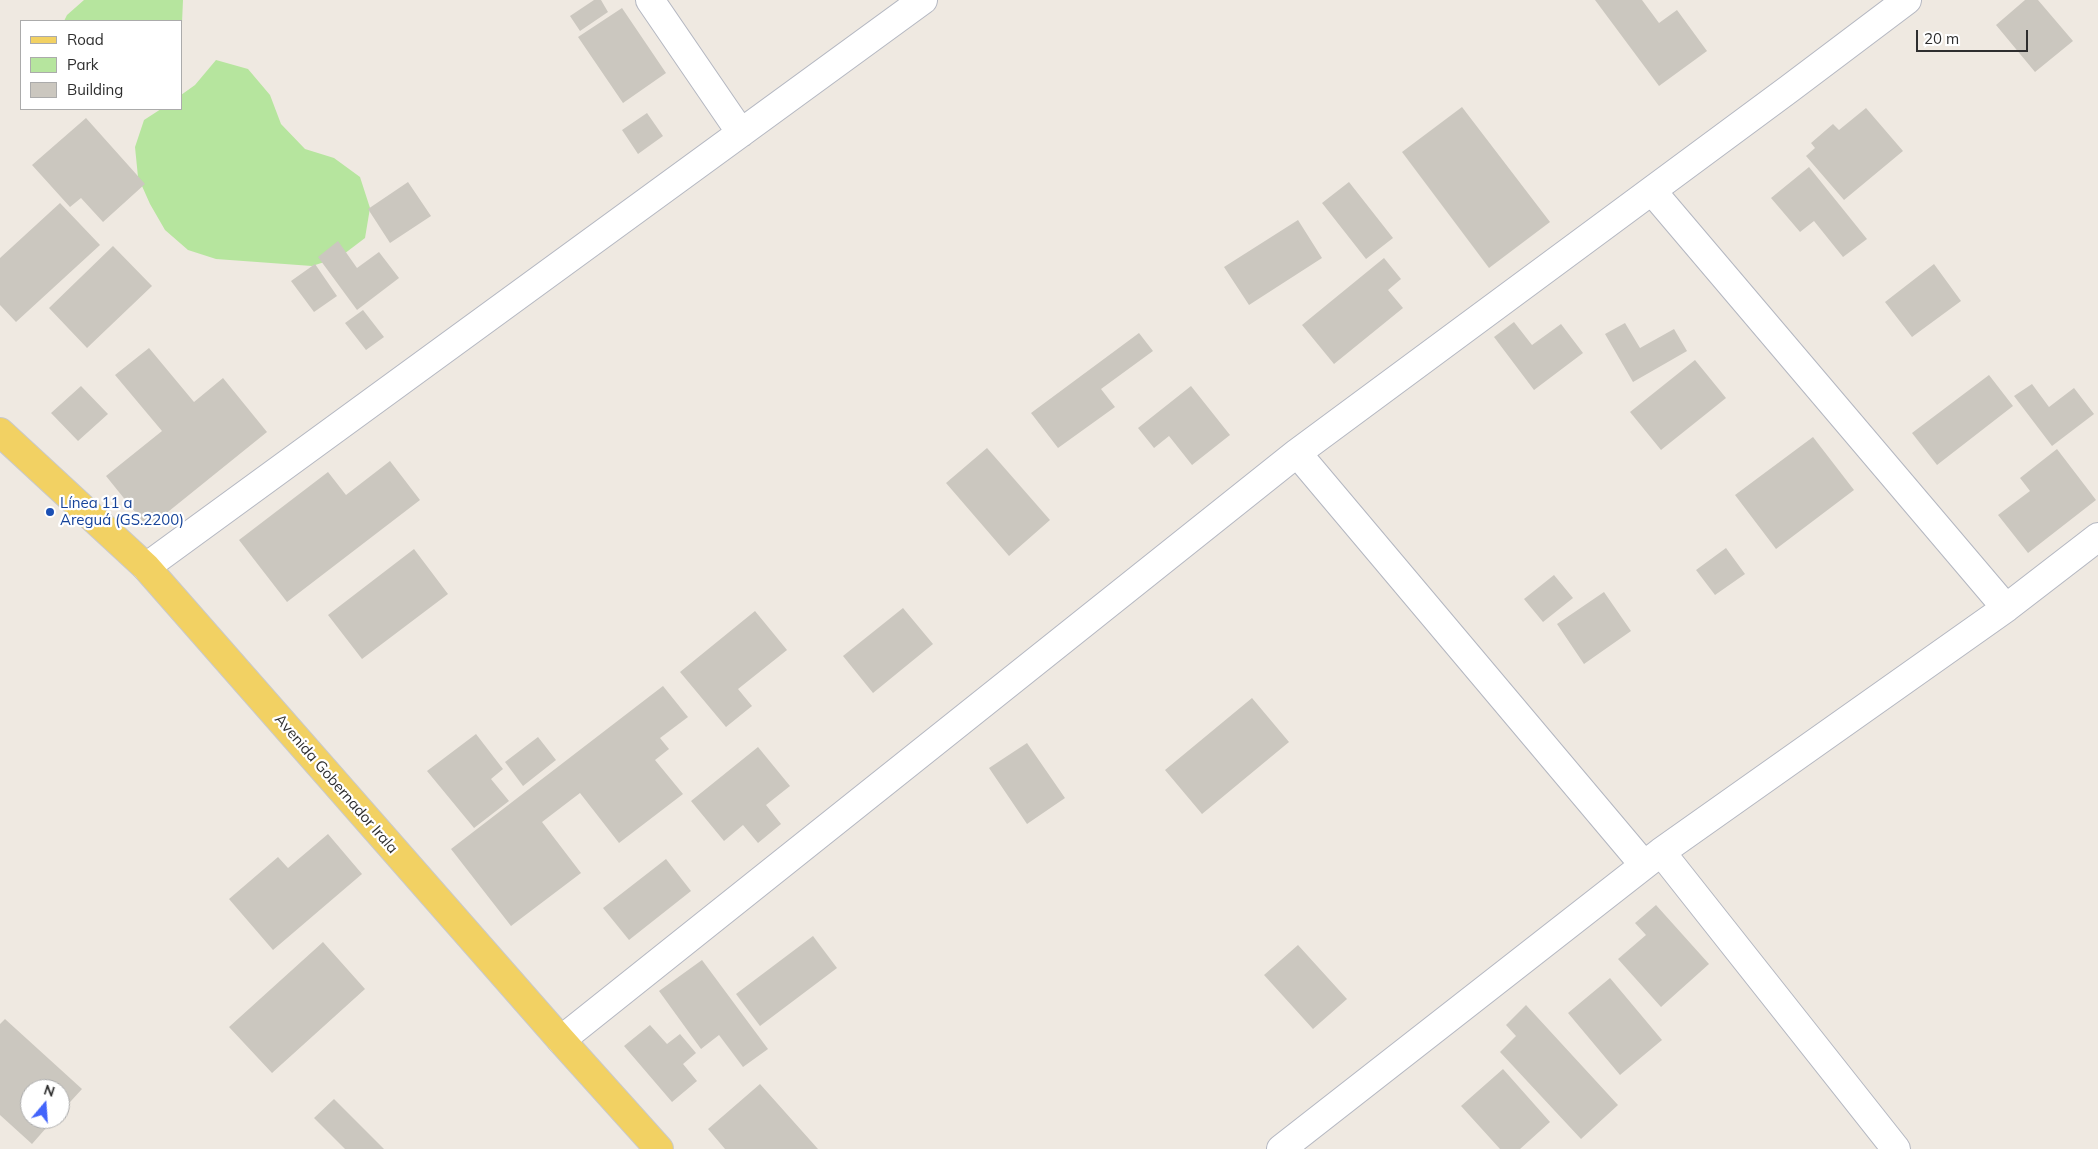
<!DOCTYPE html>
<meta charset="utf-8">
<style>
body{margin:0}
#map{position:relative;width:2098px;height:1149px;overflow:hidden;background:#efe9e1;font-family:Mulish,sans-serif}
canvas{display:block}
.legend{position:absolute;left:20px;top:20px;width:162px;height:90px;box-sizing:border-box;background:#fff;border:1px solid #ababab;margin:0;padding:6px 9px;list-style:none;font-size:15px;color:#2e2e2e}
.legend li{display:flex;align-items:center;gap:10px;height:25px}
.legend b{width:25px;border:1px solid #ababab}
.north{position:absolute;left:20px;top:1079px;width:50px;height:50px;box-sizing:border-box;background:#fff;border:1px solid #ababab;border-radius:50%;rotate:18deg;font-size:14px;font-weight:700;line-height:20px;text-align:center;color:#2e2e2e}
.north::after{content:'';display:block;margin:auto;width:18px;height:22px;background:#4264fb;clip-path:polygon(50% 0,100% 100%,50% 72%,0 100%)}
.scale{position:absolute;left:1916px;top:30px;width:112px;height:22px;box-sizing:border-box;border:2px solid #2e2e2e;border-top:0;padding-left:6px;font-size:15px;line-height:18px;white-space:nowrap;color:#2e2e2e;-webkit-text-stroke:4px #fff;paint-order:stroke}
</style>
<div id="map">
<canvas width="2098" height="1149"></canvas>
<ul class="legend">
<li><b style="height:6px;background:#f2d163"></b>Road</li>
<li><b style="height:14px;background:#b6e59e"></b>Park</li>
<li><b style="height:14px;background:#cbc7bf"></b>Building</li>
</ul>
<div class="north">N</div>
<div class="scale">20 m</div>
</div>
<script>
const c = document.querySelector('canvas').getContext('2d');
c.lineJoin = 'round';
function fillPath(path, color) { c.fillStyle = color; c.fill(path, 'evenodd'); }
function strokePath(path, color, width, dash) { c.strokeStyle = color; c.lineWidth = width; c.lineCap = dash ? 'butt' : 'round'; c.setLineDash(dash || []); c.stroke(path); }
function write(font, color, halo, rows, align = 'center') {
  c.font = font + ' Mulish,sans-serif'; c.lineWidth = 4.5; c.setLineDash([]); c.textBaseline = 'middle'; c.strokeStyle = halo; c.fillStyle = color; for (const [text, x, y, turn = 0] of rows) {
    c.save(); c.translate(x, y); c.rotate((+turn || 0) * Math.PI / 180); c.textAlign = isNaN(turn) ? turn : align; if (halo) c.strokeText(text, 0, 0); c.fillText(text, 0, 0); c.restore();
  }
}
fillPath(new Path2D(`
 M84,0H183L182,23L181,21H64L67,15Z
 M216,60L248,69L270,95L281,124L305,149L334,158L360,177L370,208L365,238L340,257L312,266L216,259L188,250L165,230L150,204L138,177L135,147L144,120L161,109H181V95L195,85Z`), '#b6e59e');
fillPath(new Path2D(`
 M594,0H601L608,12L580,31L570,16Z
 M1595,0H1642L1659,23L1677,10L1707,51L1659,86Z
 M2025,0H2038L2073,41L2035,72L1996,25Z
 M622,8L666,73L623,103L578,37Z
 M1462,107L1550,222L1489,268L1402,152Z
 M1866,108L1903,151L1844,200L1806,156L1815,148L1811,143L1833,124L1839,130Z
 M647,113L663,136L638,154L622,130Z
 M86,118L145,184L103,222L81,198L70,207L32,165Z
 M1809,167L1867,239L1843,257L1814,221L1800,232L1771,198Z
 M408,182L431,216L390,243L368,209Z
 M1349,182L1393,238L1366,259L1322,203Z
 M60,203L100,245L16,322L0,305V258Z
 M1298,220L1322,258L1249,305L1224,267Z
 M338,241L357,268L379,252L399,278L357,310L318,257Z
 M113,246L152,286L87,348L49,308Z
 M1384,258L1401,279L1388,290L1403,308L1334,364L1302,325Z
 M315,264L337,296L314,312L291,281Z
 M1934,264L1961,301L1912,337L1885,302Z
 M363,310L384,337L366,350L345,323Z
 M1514,322L1532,345L1561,324L1583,353L1534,390L1494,337Z
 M1625,323L1640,348L1674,329L1687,351L1633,382L1605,334Z
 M1139,333L1153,351L1101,389L1115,407L1058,448L1031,413Z
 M149,348L194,402L223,378L267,432L148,528L106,476L162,431L115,375Z
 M1695,360L1726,398L1661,450L1630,412Z
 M1989,375L2013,406L1937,465L1912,433Z
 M2032,384L2049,407L2074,388L2094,414L2052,446L2014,396Z
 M81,386L108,414L78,441L51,413Z
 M1191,386L1230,435L1192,465L1169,436L1154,448L1138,428Z
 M1813,437L1854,490L1776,549L1735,495Z
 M987,448L1050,520L1009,556L946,483Z
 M2057,449L2096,500L2028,553L1998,515L2030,491L2020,478Z
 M390,461L420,500L287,602L239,540L328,472L346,495Z
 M1726,548L1745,574L1715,595L1696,570Z
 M414,549L448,594L362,659L328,615Z
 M1554,575L1573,598L1543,622L1524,599Z
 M1604,592L1631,631L1584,664L1557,624Z
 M903,608L933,644L873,693L843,656Z
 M755,611L787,650L738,689L752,706L726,727L680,672Z
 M663,686L688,717L660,738L669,749L655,760L683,794L619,843L580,793L542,822L581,873L511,926L451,849Z
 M1252,698L1289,742L1202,814L1165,770Z
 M476,734L503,769L491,779L509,801L474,828L427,771Z
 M538,737L556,760L523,786L505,762Z
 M1027,743L1065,798L1027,824L989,768Z
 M758,747L790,786L766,805L781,824L758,843L743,825L724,841L691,801Z
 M328,834L362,874L273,950L229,899L278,857L288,868Z
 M666,859L691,891L629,940L603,908Z
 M1656,905L1709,964L1661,1007L1618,959L1646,935L1635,923Z
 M813,936L837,968L760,1026L736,994Z
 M323,942L365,989L272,1073L229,1027Z
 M1298,945L1347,999L1313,1029L1264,975Z
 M702,960L768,1049L743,1067L719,1035L701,1049L659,991Z
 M1610,978L1662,1040L1620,1075L1568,1013Z
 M1526,1005L1618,1105L1581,1139L1500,1052L1516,1036L1506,1025Z
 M5,1019L82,1089L60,1113V1089H30V1119H54L32,1144L0,1115V1024Z
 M650,1025L667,1044L680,1034L696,1053L683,1064L697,1081L672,1102L624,1046Z
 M1503,1069L1550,1122L1520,1149H1500L1461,1106Z
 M760,1084L818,1149H725L708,1129Z
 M334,1099L384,1149H345L314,1118Z`), '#cbc7bf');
const minor = new Path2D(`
 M650,0L741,133
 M1652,191L2006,608
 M1297,453L1644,865
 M146,567L923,0
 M1661,852L1896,1149
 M561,1040L1297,453L1789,89L1907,0
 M1281,1149L1661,852L2006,608L2098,537`);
const primary = new Path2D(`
 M0,432L146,567L561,1040L659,1149`);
strokePath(minor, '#b4b7c1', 30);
strokePath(primary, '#c9c9c9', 30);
strokePath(minor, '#fff', 28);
strokePath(primary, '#f2d163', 28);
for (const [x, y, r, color] of [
 [50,512,5,"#1a4fb4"]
]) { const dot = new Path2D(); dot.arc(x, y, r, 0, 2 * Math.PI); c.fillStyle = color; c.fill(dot); strokePath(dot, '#fff', 2); }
write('15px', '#164399', '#fff', [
 ["Línea 11 a",60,503],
 ["Areguá (GS.2200)",60,520]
], 'left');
write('15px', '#2e2e2e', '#fff', [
 ["Avenida Gobernador Irala",336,784,49]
]);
</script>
